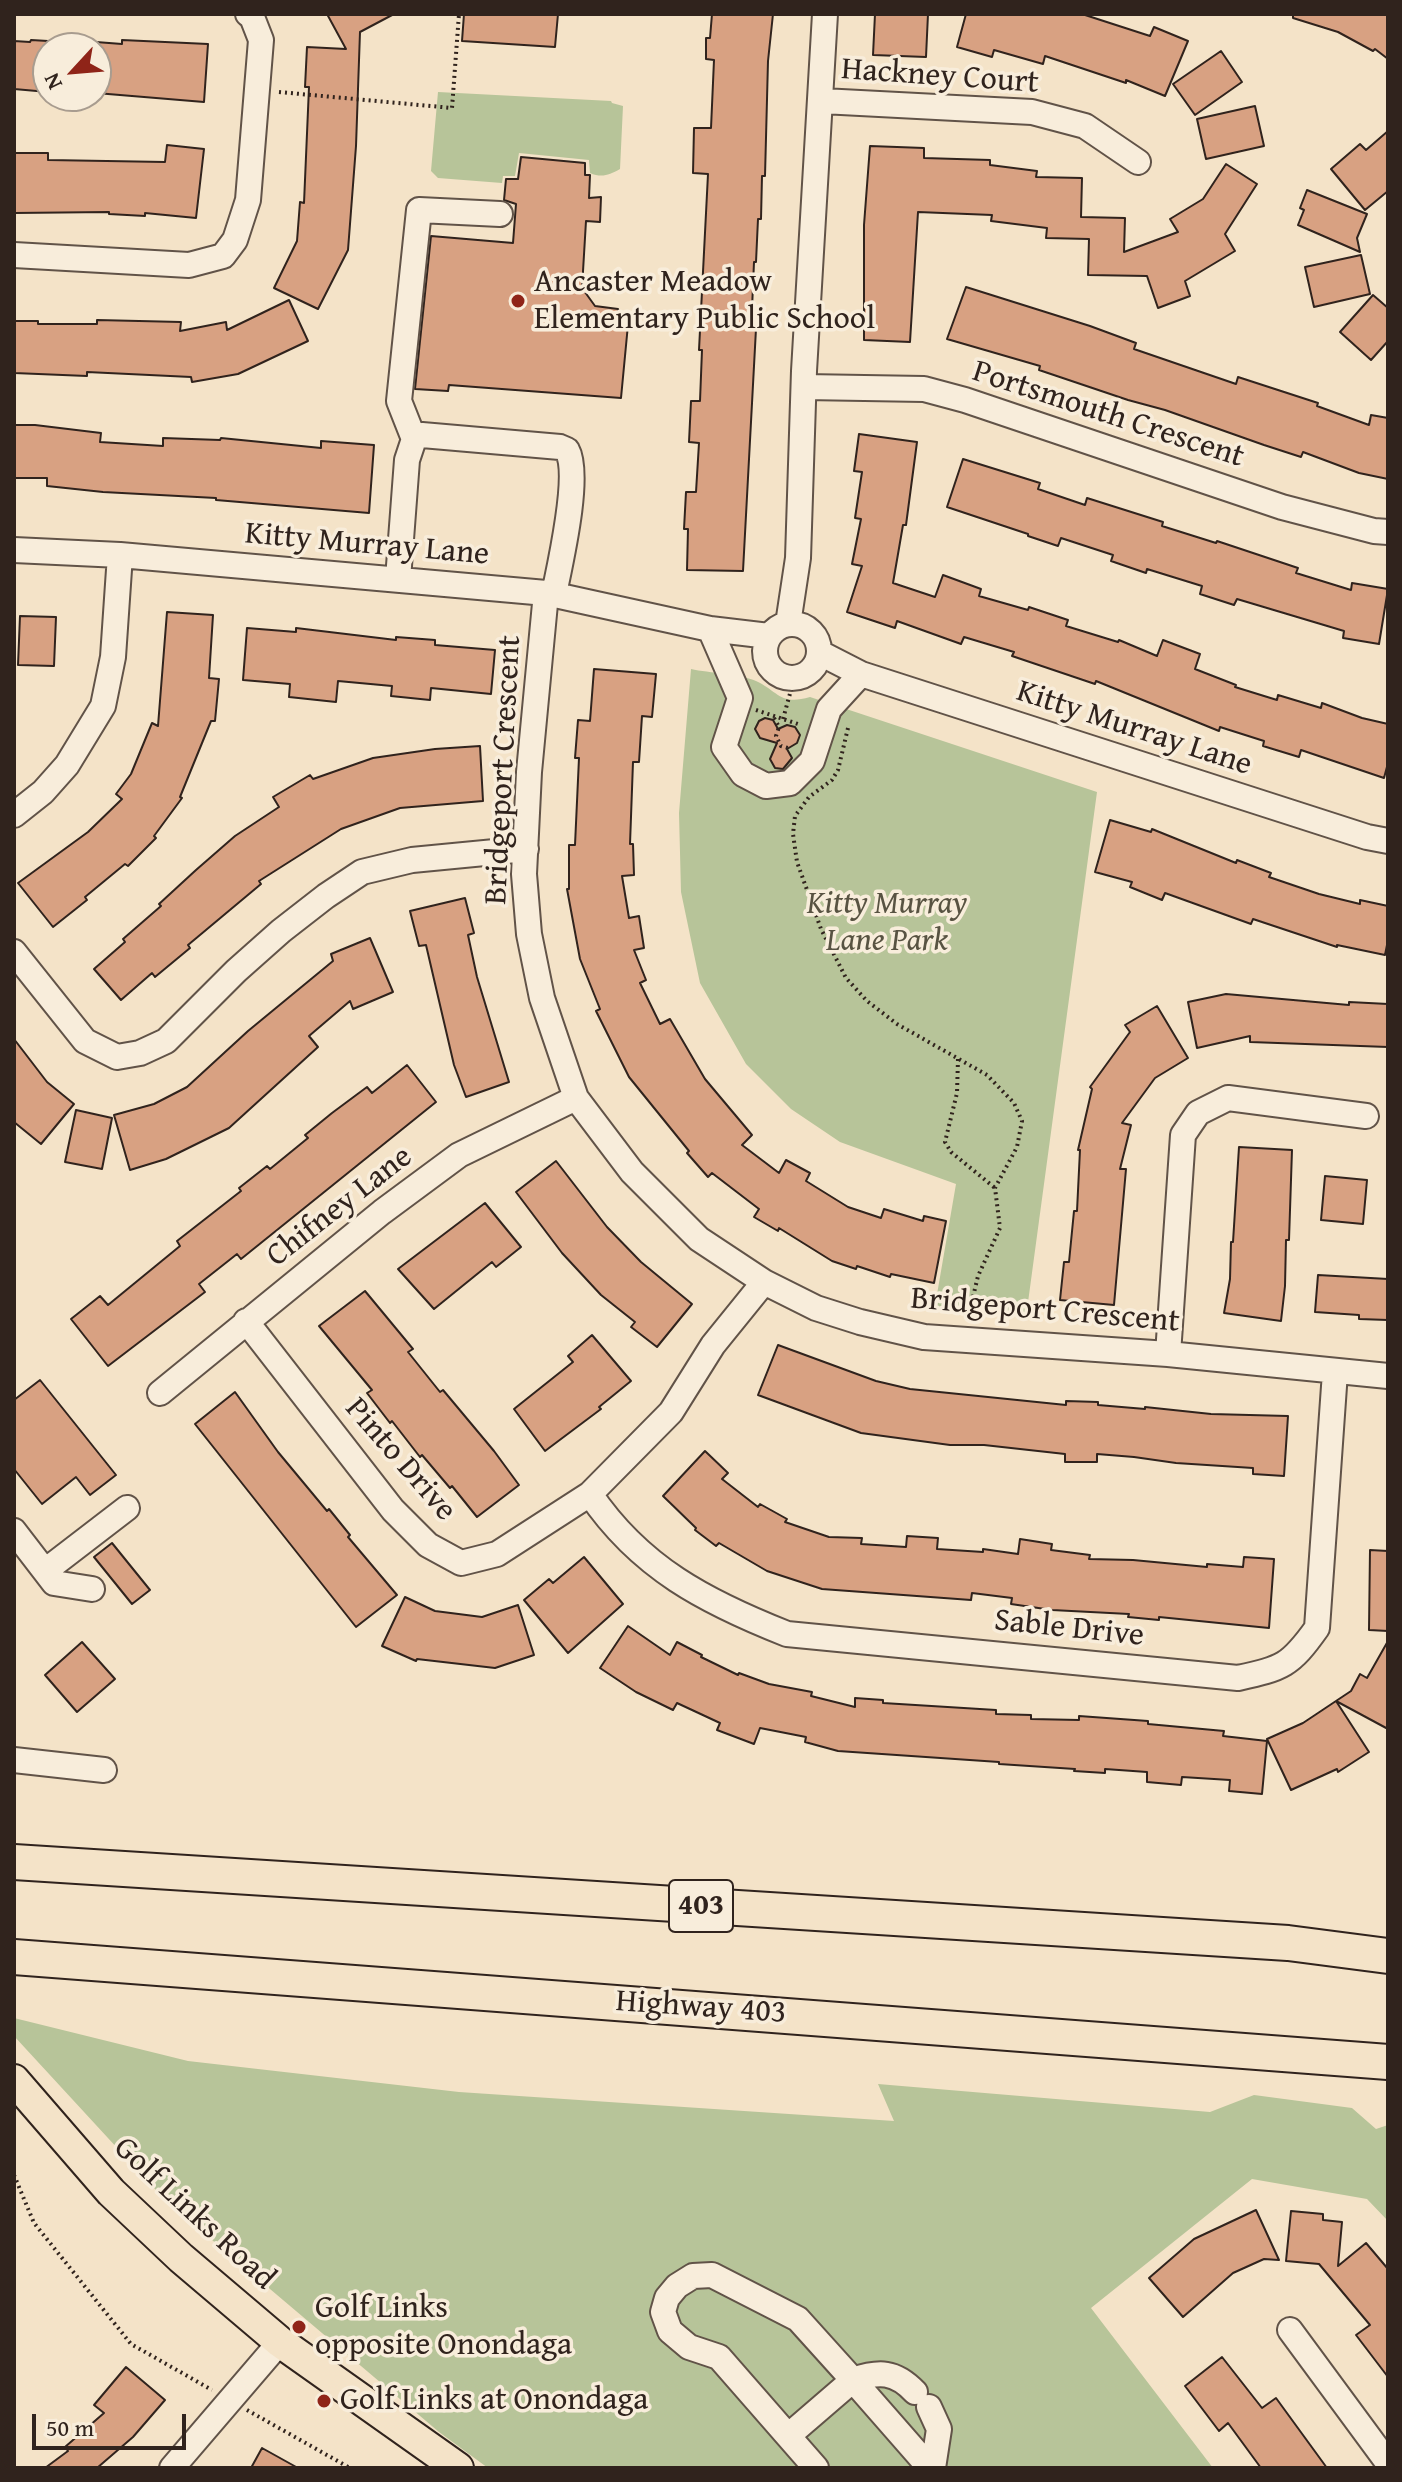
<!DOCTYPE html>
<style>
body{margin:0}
#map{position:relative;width:1402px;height:2482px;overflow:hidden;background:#f4e3c8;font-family:"Gentium Book Plus",serif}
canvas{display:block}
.frame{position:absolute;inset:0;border:16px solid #30231d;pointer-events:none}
.north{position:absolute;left:32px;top:32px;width:80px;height:80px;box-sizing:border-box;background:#f8eddb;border:2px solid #a89c8f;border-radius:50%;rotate:244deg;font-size:22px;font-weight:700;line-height:32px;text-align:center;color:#30231d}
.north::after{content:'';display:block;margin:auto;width:28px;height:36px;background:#8f2418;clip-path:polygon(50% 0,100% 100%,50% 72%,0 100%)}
.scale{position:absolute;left:32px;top:2414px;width:154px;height:36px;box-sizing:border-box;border:4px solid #30231d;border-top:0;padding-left:10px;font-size:24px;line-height:28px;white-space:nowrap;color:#30231d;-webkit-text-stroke:6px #f8eddb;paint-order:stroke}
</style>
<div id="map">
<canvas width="1402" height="2482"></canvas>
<div class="frame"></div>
<div class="north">N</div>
<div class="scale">50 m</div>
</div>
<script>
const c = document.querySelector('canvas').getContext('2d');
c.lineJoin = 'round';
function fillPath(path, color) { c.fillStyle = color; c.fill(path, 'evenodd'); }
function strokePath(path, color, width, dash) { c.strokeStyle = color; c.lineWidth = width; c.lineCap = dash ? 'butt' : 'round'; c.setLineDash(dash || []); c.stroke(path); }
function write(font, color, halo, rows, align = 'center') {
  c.font = font + ' "Gentium Book Plus",serif'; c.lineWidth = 7; c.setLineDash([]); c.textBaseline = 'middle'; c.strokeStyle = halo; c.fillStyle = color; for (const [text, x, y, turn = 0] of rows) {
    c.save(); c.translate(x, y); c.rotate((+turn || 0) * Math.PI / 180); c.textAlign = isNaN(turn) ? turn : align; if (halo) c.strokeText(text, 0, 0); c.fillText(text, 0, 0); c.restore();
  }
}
fillPath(new Path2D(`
 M438,92L611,101L612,103L623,106L620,169C609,175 602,178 590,173L589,160L519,153L515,176H503L502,183L438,178L431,171Z
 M691,669C709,673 741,674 756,681C778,691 780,706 810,697L1097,792L1026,1317L935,1306L956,1184L840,1142L791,1109L746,1064L700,983L681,892L679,813Z
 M14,2018L188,2061L459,2092L894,2121L878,2084L1210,2112L1254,2095L1352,2108L1376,2129L1388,2125V2221L1367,2199L1252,2179L1091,2308L1213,2468H488L439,2432L166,2201L14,2036Z`), '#b7c499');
const building = new Path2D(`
 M327,14H394L360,32L356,146L348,250L318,309L274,288L297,241L300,202L304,203L309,87H305L307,47L346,49Z
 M464,14H558L555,47L462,41Z
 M712,14H773L768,61L765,176H762L761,219H758L756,262H754L752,309L757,310L743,571L687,570L688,529H684L686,492H696L699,443L689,442L691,401H700L702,350H699L708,174L693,173L694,128H711L714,60L706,59V38H710Z
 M875,14H928L926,57L873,55Z
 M966,14H1082L1150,36L1154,27L1188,41L1165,96L1126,80V83L1045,56L1043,64L994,50L992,57L957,47Z
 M1293,14H1388V59L1375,49L1373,51L1338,32L1293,18Z
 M31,40L48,41V92L14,89V41L30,42Z
 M122,40L208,44L204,102L96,93V42L122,44Z
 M1221,51L1242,82L1195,115L1173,84Z
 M1255,106L1264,146L1206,159L1197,119Z
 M1388,131V191L1365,210L1331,169L1360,144L1366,150Z
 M167,145L204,149L196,218L145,213V216L109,214V212L14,213V153H48V160L165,162Z
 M870,146L924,148V158L990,160V165L1037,171L1036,177L1082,178L1081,217L1125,218L1124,252L1178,232L1170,219L1203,199L1226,164L1257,184L1225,234L1235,251L1185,281L1190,296L1158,308L1147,276L1088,275L1089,239L1046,238L1047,228L991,221L992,215L918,212L910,342L864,340V225Z
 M521,157L585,163V175H590L589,198L601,197L600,222L586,221L582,288L595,306L618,309L619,314H629L621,398L449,385L448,391L415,389L431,236L513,243L516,204L504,200L506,179H518Z
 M1307,190L1367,214L1357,238L1360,252L1298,225L1304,210L1300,208Z
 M1361,255L1370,294L1314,307L1305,267Z
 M966,287L1090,326L1136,343L1134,349L1236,384L1238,377L1318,403L1317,406L1369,425L1371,415L1388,418V479L1359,473L1303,452L1301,457L1264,445L1165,410L1128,400L1039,370L1040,366L947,339Z
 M1373,295L1388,308V341L1371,360L1340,332Z
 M289,300L308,341L238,374L192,382L191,377L87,372V376L14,373V321H38V324H97V320L181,322L180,331L226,322L227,330Z
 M14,425H35L101,433L100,442L163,446V438L220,440L221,438L321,448V441L374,445L369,513L216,500V498L103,492L47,486V478H14Z
 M859,434L917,442L906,525H903L893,583L935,597L943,575L981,589L979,596L1028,610L1029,607L1068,620L1066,626L1118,642L1119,640L1157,656L1163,640L1200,654L1195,669L1236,685L1235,687L1277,700L1278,695L1321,708L1322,703L1362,718L1388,724V763L1384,778L1301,750L1299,757L1263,746L1264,741L1220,727L1219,731L1096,681L1095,684L1012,656L1014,652L964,637L961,644L897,621L895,628L847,612L862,566L852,564L861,519L855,518L862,472L854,471Z
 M963,459L1040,483L1038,489L1085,505L1087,498L1163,522L1162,526L1216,543L1217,541L1298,568L1296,573L1351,590L1352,583L1388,589L1379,644L1343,638L1344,631L1237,599L1234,605L1200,594L1202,586L1147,569L1146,573L1111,561L1113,555L1061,538L1058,546L1028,536V534L947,507Z
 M167,612L213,615L209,678L219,679L215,721H211L180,797L182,798L154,836L156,838L128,866L125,864L85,897L87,900L53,927L18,883L88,832L122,799L116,794L131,774L152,723L158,726Z
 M20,616L56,617L54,666L18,665Z
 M247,628L296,632V628L396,640V637L435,640V645L495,650L491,694L431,688L430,700L391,696L392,686L338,681L336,702L289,697L290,684L243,680Z
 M594,669L656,674L652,717L642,716L639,762H633L630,844H633L634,875L622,876L629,918L639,916L644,948L634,950L646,980L640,983L660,1024L670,1019L705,1079L752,1135L742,1145L779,1173L786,1160L810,1173L806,1181L848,1207L881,1218L884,1209L923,1221L924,1216L946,1221L934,1283L891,1274L890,1277L857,1266L856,1269L832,1261L779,1228L778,1231L754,1217L759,1209L712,1173L708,1177L687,1153L689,1151L629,1077L596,1011L600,1009L580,959L567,889H569V845H575L579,758H575L578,720L590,721Z
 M765,718L773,720L778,729L787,725L795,727L800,735L797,743L787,749L792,758L783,769L775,768L770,759L777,743L760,738L755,729L759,721Z
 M480,746L483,801L400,808L341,829L259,881L261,884L188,945L190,948L155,977L152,973L121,1000L94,969L125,942L123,939L161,906L159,904L196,870L235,836L279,807L273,797L310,775L313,779L373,758L435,749Z
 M1110,820L1151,832L1152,829L1236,863L1237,860L1271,873L1269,877L1319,894L1360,904V900L1388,906V940L1385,955L1337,945V947L1253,919L1251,924L1165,893L1162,900L1130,887L1132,882L1095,872Z
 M465,898L474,933L468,935L477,977L509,1082L466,1097L454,1065L426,945L419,946L410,911Z
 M370,938L393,992L353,1009L350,1001L309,1036L318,1047L229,1128L166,1159L130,1170L114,1115L154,1104L187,1087L248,1031L333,961L331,954Z
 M1226,994L1349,1005V1002L1388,1004V1047L1250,1042V1036L1197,1048L1188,1002Z
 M1157,1006L1188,1058L1155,1078L1122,1123L1131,1125L1120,1169H1126L1114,1305L1060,1300L1064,1262H1069L1074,1211H1077L1080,1150H1078L1092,1089L1090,1087L1130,1032L1125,1025Z
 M14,1039L47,1082L74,1104L41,1144L14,1122Z
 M407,1065L436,1102L241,1259L237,1254L199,1284L205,1292L108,1366L71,1319L100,1296L108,1305L180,1246L177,1241L241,1191L239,1188L267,1166L270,1169L308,1138L305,1135L332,1113L367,1087L372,1093Z
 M76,1110L112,1118L102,1169L65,1162Z
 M1239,1147L1292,1150L1289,1240H1286L1285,1286L1281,1321L1224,1313L1230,1279L1231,1242H1233Z
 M556,1161L607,1227L641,1262L692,1304L657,1347L631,1327L635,1322L601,1295L562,1253L516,1192Z
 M1325,1176L1367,1180L1363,1224L1321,1220Z
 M485,1203L521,1247L496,1267L492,1262L434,1309L398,1269Z
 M1318,1275L1388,1279V1320L1359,1319V1315L1315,1312Z
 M365,1291L413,1349L408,1352L440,1392L443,1390L494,1451L519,1485L477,1517L452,1486L450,1488L422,1455L420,1457L392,1421L390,1423L367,1393L372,1390L319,1326Z
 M592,1335L631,1381L599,1407L601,1409L545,1451L514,1409L573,1362L568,1356Z
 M778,1345L876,1381L910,1389L1066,1405V1401L1098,1402V1405L1145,1409V1407L1211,1414L1288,1416L1284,1476L1253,1474V1468L1176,1463L1134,1457L1097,1454V1462H1065V1454L984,1445H950L861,1433L758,1395Z
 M40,1380L116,1475L90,1495L76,1477L42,1504L14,1469V1400Z
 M235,1392L278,1452L327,1511L329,1509L350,1535L348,1537L397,1595L356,1627L195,1424Z
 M705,1451L728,1473L722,1479L758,1507L760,1504L787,1519L785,1522L829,1537L862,1538L861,1544L906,1547L907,1536L938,1538L937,1549L983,1552V1549L1018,1554L1020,1539L1052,1544L1051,1550L1090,1555L1089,1559L1133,1560L1207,1567V1564L1243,1567L1244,1557L1274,1559L1269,1628L1159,1617V1620L1128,1617L1129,1614L1052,1610L1011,1604L1012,1598L972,1593L971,1600L822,1589L767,1571L719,1543L716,1546L695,1530L696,1528L663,1496Z
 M112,1543L150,1590L132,1604L94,1557Z
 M1370,1550L1388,1551V1631L1369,1630Z
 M584,1557L623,1604L568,1653L524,1600L549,1579L553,1583Z
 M405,1597L435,1611L482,1617L518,1605L534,1655L495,1668L417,1659L416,1661L382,1646Z
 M628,1626L670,1655L677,1642L702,1655L701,1657L738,1675L739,1673L769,1684L812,1692L811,1696L855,1707V1698L883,1700V1703L996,1710V1714L1031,1715V1719L1079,1720V1716L1148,1721V1724L1224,1731L1223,1736L1267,1741L1262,1794L1229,1791L1230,1780L1182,1777L1181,1785L1147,1782V1772L1105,1769V1773L1074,1771L1075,1769L999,1764V1762L838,1751L805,1742L806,1737L760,1728L754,1744L717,1730L720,1723L677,1703L673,1710L636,1692L600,1668Z
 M1388,1641V1729L1336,1701L1351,1691L1360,1674L1367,1678Z
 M82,1642L115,1679L77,1712L45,1675Z
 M1336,1701L1369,1752L1338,1772L1337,1769L1291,1790L1267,1739L1303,1723Z
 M1256,2210L1279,2260L1264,2259L1233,2273L1183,2317L1149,2278L1194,2239Z
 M1291,2211L1323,2214V2220L1342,2222L1338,2266L1366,2243L1388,2269V2377L1356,2335L1370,2325L1319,2264L1286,2261Z
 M1222,2357L1262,2408L1276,2398L1327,2468H1261L1228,2423L1219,2431L1185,2386Z
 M126,2367L165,2400L133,2437L97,2468H45L68,2451L65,2447L104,2413L94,2405Z
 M262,2448L298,2468H251Z`);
fillPath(building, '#d8a182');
strokePath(building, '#30231d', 2);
const minor = new Path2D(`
 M822,101L1032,112L1085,126L1138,162
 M14,255L189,265L223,256L235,240L248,200L261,40L252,17L248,14
 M805,387L924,389L965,400L1282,507L1374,531L1388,532
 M414,439L399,401L419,210L500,214
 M14,550L120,555L546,593L710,629L769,636
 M398,579L407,460L414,439L422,435L560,447L567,450C581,475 560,564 554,594
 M546,593L529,772L524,874L529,934L542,998L576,1098L632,1172L699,1239L764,1282L816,1308L860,1322L924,1337L1168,1354L1388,1376
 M765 651a27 27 0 1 1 54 0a27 27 0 1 1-54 0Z
 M788,624L798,558L804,371L825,14
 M710,629L740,698L724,747L743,774L766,786L790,783L812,761L829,709L861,674
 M820,653L861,674L1367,837L1388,841
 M14,815L43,792L67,765L103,706L113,657L120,555
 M14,952L85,1041L117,1057L140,1053L166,1041L236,971L281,931L326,896L362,872L412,860L526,849
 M246,1321L393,1510L428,1545L461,1563L497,1554L590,1494L671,1412L713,1345L764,1282
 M1168,1354L1183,1135L1198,1113L1228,1098L1366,1116
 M160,1393L382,1212L459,1155L576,1098
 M590,1494C640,1568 706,1602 787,1634L1238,1678C1283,1668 1290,1666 1317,1628L1335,1372
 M14,1531L54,1583L92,1589
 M45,1571L127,1508
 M14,1760L104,1770
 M1290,2330L1388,2463
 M929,2407L939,2429L933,2468
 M788,2436L719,2357L689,2347L670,2331L663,2312L667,2298L677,2286L693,2276L712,2275L798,2319L853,2380C879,2371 895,2371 915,2392
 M172,2468L280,2342
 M816,2468L788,2436L853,2380L930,2468`);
const major = new Path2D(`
 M14,2080L111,2192L181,2258L280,2342L458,2468`);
const highway = new Path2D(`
 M14,1862L1288,1943L1388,1956
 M14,1957L1388,2062`);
strokePath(minor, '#615348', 28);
strokePath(major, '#30231d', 34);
strokePath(highway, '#30231d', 38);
strokePath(new Path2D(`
 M279,92L452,108L459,14
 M756,710L801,725
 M774,718L779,727L776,736L781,746L788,748
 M783,719L794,679
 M848,728L838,770L832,780L809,797L795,816L793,834L797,862L821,929L846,978L867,1001L897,1024L987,1075L1014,1103L1022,1121L1017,1147L995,1188L1000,1228L978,1276L968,1318
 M958,1059L957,1093L945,1142L951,1152L995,1188
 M14,2175L34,2223L131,2344L212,2390
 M247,2410L350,2468`), '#30231d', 4, [2, 4]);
strokePath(minor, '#f8eddb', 24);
strokePath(major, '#f4e3c8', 30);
strokePath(highway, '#f4e3c8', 34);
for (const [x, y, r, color] of [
 [518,301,8,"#8f2418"],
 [299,2327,8,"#8f2418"],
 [324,2401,8,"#8f2418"]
]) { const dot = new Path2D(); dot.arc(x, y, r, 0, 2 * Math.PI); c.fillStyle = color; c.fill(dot); strokePath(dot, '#f8eddb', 3); }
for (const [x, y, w] of [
 [701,1906,64]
]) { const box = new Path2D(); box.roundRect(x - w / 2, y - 26, w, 52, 6); c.fillStyle = '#f8eddb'; c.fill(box); strokePath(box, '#30231d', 2); }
write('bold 30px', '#30231d', null, [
 ["403",701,1906]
]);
write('32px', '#30231d', '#f8eddb', [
 ["Hackney Court",940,77,4],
 ["Portsmouth Crescent",1108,415,18],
 ["Kitty Murray Lane",367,545,5],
 ["Kitty Murray Lane",1134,729,18],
 ["Bridgeport Crescent",504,770,-87],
 ["Chifney Lane",340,1207,-38],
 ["Bridgeport Crescent",1045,1311,5],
 ["Pinto Drive",400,1460,49],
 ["Sable Drive",1069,1629,6],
 ["Highway 403",701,2008,4],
 ["Golf Links Road",194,2214,43]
]);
write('32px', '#30231d', '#f8eddb', [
 ["Ancaster Meadow",534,283],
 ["Elementary Public School",534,320],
 ["Golf Links",315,2309],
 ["opposite Onondaga",315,2346],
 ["Golf Links at Onondaga",340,2401]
], 'left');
write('italic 32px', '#585342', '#f8eddb', [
 ["Kitty Murray",887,905],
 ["Lane Park",887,942]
]);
</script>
